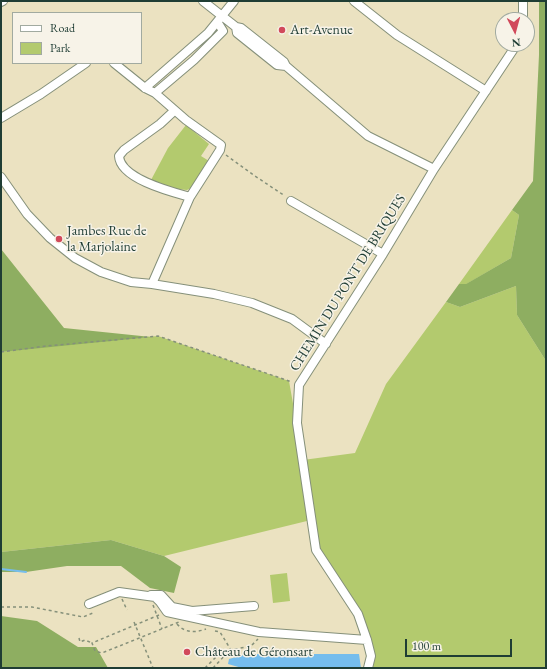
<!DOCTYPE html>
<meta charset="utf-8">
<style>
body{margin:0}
#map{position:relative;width:547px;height:669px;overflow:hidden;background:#ebe2c1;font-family:"EB Garamond",serif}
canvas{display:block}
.frame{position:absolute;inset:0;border:2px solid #1f3d34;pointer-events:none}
.legend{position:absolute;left:12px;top:12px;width:130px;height:52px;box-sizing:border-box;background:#f7f3e8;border:1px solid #a1aaa0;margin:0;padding:5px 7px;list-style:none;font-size:12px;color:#1f3d34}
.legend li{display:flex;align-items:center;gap:8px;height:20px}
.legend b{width:20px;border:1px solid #a1aaa0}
.north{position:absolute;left:495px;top:12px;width:40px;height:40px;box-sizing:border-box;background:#f7f3e8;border:1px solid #a1aaa0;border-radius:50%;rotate:174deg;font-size:11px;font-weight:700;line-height:16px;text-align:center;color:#1f3d34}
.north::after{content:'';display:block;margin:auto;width:14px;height:18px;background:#d1495b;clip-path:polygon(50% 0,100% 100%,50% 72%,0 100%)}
.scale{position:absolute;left:405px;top:639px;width:107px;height:18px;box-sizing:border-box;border:2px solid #1f3d34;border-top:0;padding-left:5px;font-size:12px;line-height:14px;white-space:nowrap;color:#1f3d34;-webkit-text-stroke:3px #f7f3e8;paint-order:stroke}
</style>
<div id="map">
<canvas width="547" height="669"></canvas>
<div class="frame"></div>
<ul class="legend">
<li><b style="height:5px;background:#fff"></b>Road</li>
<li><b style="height:11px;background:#b3ca6e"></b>Park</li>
</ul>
<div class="north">N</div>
<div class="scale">100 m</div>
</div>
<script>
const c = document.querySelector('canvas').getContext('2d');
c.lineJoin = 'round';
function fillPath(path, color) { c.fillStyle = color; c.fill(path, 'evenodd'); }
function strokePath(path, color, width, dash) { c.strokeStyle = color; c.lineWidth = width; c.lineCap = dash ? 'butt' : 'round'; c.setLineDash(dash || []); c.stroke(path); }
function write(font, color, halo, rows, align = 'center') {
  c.font = font + ' "EB Garamond",serif'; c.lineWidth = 3; c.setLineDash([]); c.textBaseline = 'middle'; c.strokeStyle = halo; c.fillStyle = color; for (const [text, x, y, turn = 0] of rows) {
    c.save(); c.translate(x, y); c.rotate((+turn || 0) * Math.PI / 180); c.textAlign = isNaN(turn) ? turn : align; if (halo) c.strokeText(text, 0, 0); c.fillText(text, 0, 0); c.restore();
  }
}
fillPath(new Path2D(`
 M186,125L209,144L201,156L209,161L193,187L187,190L176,189L151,180L168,148Z
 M512,210L519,215L511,258L463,286L459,284Z
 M516,286L517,315L546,361V668C535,668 526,666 515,668H368L371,656L358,614L316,550L311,520L164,556L111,540L1,552V352L46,346L158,336L289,381L303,460L355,453L386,384L446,302L460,307Z
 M287,573L290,601L273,603L270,575Z`), '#b3ca6e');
fillPath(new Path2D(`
 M539,1H546V361L517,315L516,286L460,307L446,302L459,284H466L511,258L519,215L512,210L533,181L539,55Z
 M1,249L64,328L151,337L1,352Z
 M111,540L164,556L181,567L174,593L150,588L121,566H67L26,572H1V552Z
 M1,616L37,621L78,647H96L108,668H1Z`), '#8eae61');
fillPath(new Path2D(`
 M247,654H359L361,668H242L228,664L229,659Z`), '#75bded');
strokePath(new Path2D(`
 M1,569L26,572`), '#75bded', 2);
const street = new Path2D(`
 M203,1L236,27L241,28L284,62L286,66L277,65L237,33L236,27
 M354,1L397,35L486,91
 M1,2L3,1
 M523,20V1
 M114,63L145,88L155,93L186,120L221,145L220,150L190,197L152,284
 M286,66L368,136L434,169
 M145,88L208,33L234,1
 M155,93L194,60L223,31L218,23
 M174,111L160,124L124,150L119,156C120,179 172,192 190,197
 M1,118L41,94L86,63
 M1,177L27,214L50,238L75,258L101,272L131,282L152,284L214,294L252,303L292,319L326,344
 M291,201L383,254
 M151,595H161L172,607L192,611L254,606
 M89,604L119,592L155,597L160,602L167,612L259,632L367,640
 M368,668L371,656L367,640L358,614L316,550L297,423L299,385L383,254L434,169L517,44`);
strokePath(street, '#85907a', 10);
strokePath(new Path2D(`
 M226,155L255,176L285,196
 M1,352L46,346L158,336L292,382
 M122,599L127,610
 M153,605L162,629
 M1,607H32L83,617L93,613
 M159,615L92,643L95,651L102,653L179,622
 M134,622L153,668
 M177,624C185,633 195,633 206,629
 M215,631L220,632L231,650L251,646L258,639
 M79,638L80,642L85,640L92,643
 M205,668L217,656L231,650
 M213,668L229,651`), '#85907a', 1.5, [3, 3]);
strokePath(street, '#fff', 8);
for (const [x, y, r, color] of [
 [282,30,4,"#d1495b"],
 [59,239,4,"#d1495b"],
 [187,652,4,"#d1495b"]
]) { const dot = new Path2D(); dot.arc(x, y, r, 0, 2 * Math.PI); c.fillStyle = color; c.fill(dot); strokePath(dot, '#f7f3e8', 1.5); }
write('14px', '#1f3d34', '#f7f3e8', [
 ["Art-Avenue",290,30],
 ["Jambes Rue de",67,231],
 ["la Marjolaine",67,247],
 ["Château de Géronsart",195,652]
], 'left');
write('14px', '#1f3d34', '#f7f3e8', [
 ["CHEMIN DU PONT DE BRIQUES",348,283,-58]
]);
</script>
